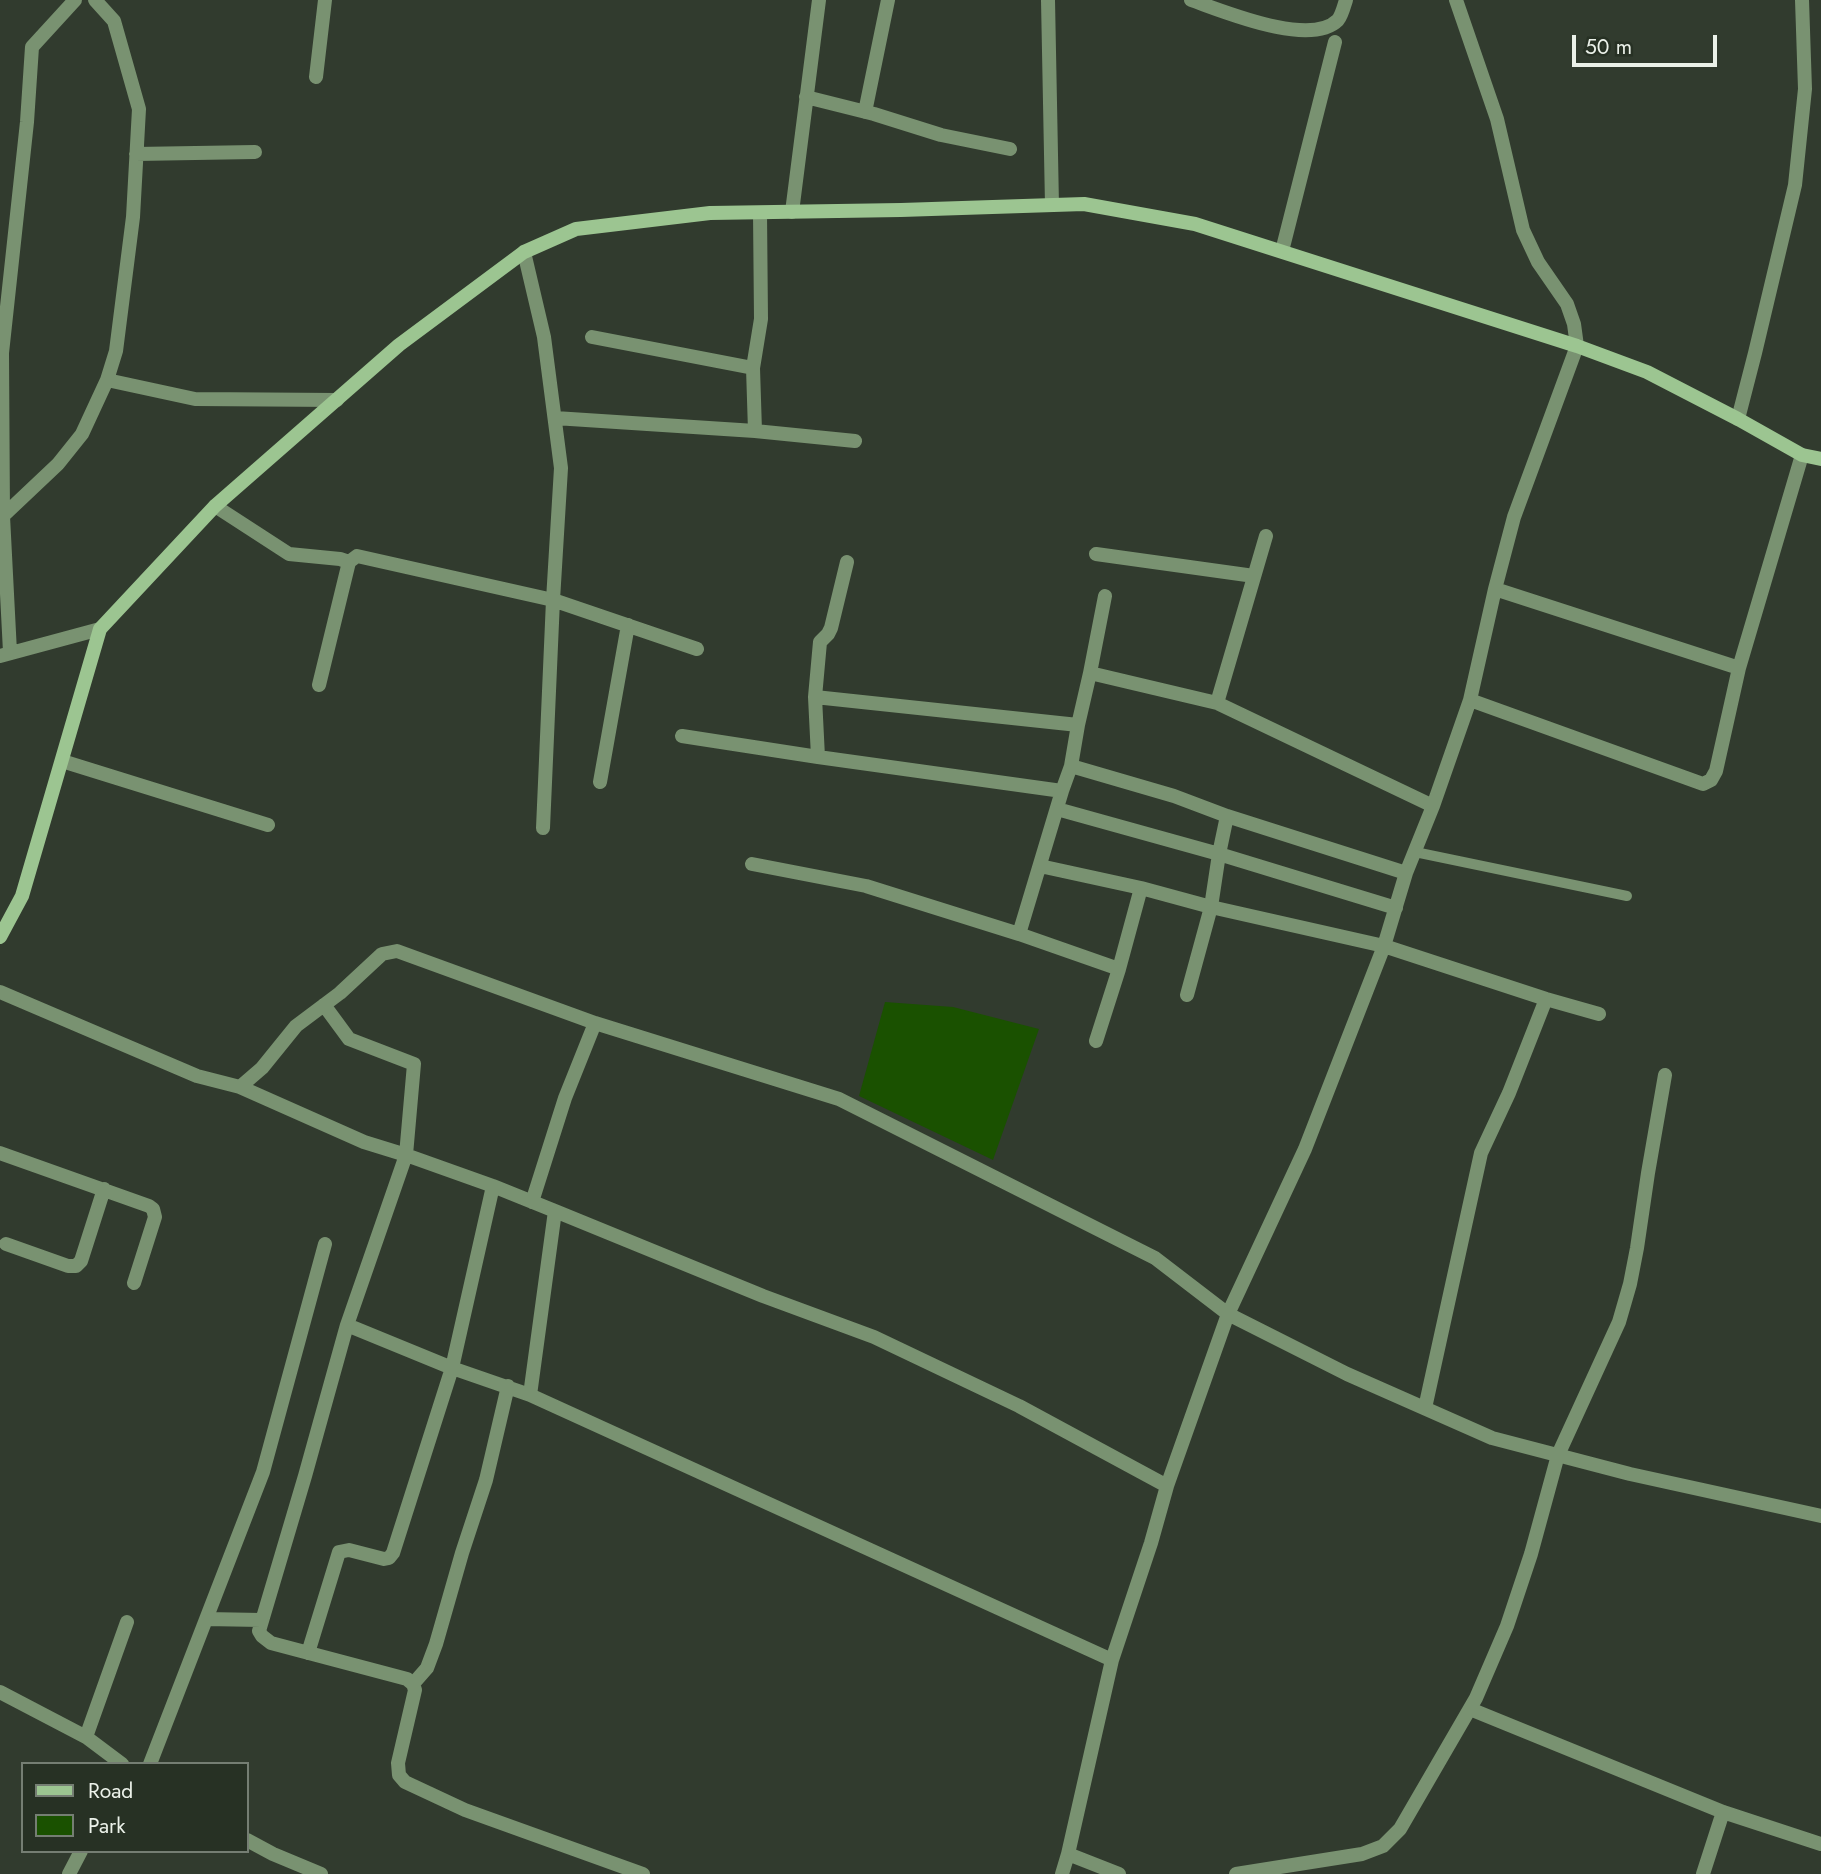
<!DOCTYPE html>
<style>
body{margin:0}
#map{position:relative;width:1821px;height:1874px;overflow:hidden;background:#313b2e;font-family:Jost,sans-serif}
canvas{display:block}
.legend{position:absolute;left:21px;top:1762px;width:228px;height:91px;box-sizing:border-box;background:#273124;border:2px solid #757e73;margin:0;padding:9px 12px;list-style:none;font-size:21px;color:#ebf1e9}
.legend li{display:flex;align-items:center;gap:14px;height:35px}
.legend b{width:35px;border:2px solid #757e73}
.scale{position:absolute;left:1572px;top:35px;width:145px;height:32px;box-sizing:border-box;border:4px solid #ebf1e9;border-top:0;padding-left:9px;font-size:21px;line-height:24px;white-space:nowrap;color:#ebf1e9;-webkit-text-stroke:5px #273124;paint-order:stroke}
</style>
<div id="map">
<canvas width="1821" height="1874"></canvas>
<ul class="legend">
<li><b style="height:9px;background:#9cc591"></b>Road</li>
<li><b style="height:19px;background:#1a5100"></b>Park</li>
</ul>
<div class="scale">50 m</div>
</div>
<script>
const c = document.querySelector('canvas').getContext('2d');
c.lineJoin = 'round';
function fillPath(path, color) { c.fillStyle = color; c.fill(path, 'evenodd'); }
function strokePath(path, color, width, dash) { c.strokeStyle = color; c.lineWidth = width; c.lineCap = dash ? 'butt' : 'round'; c.setLineDash(dash || []); c.stroke(path); }
fillPath(new Path2D(`
 M885,1002L953,1007L1039,1029L993,1160L859,1096Z`), '#1a5100');
strokePath(new Path2D(`
 M1415,852L1627,896`), '#799271', 10);
strokePath(new Path2D(`
 M1048,0L1052,205
 M1191,0C1223,11 1310,48 1338,20C1342,15 1344,6 1346,0
 M1456,0L1497,119L1523,230L1538,262L1567,304L1574,324L1577,346L1514,517L1495,589
 M316,77L325,0
 M806,97L874,114L941,135L1010,149
 M865,112L888,0
 M136,154L255,152
 M792,212L819,0
 M1282,251L1335,42
 M592,337L753,368
 M107,380L195,399L337,400
 M555,418L755,431L855,441
 M1738,419L1755,353L1795,185L1805,89L1802,0
 M755,431L753,368L761,319L760,213
 M215,506L289,554L340,559L349,562
 M3,516L58,464L82,434L107,380L116,351L133,217L139,109L114,21L95,0
 M1096,554L1254,576
 M10,652L3,516L2,353L27,122L32,47L75,0
 M0,656L100,629
 M1090,673L1105,596
 M319,685L349,562L357,556L553,600L561,468L544,337L524,252
 M815,697L820,642L828,634L831,628L847,562
 M1470,700L1495,589L1739,668
 M1217,703L1266,536
 M682,736L818,757
 M62,761L268,825
 M1071,766L1078,725
 M600,782L628,625
 M1057,809L1219,854L1396,908
 M543,828L553,600L697,649
 M752,864L866,886L1019,934L1062,791
 M1040,866L1141,888L1211,907L1384,946L1546,999L1599,1014
 M1406,873L1227,816L1174,796L1071,766L1062,791L818,757L815,697L1078,725L1090,673L1217,703L1433,806
 M1019,934L1119,969
 M0,992L197,1076L240,1087L262,1068L296,1026L340,993L382,954L397,951L595,1023L839,1099L1155,1258L1228,1314L1347,1374L1492,1438L1630,1474L1821,1516
 M1187,995L1211,907L1219,854L1227,816
 M324,1005L349,1039L414,1064L406,1155L493,1186
 M1096,1041L1119,969L1141,888
 M240,1087L364,1142L406,1155L347,1325L452,1368L530,1395L1112,1660
 M0,1153L149,1206L153,1209L155,1217L134,1283
 M532,1202L565,1098L595,1023
 M6,1244L68,1266H76L81,1261L104,1189
 M347,1325L305,1476L259,1631L262,1636L271,1643L407,1679L413,1684L415,1690L398,1763L399,1775L405,1782L465,1810L643,1874
 M530,1395L555,1211L763,1296L874,1337L1019,1406L1167,1486
 M1425,1408L1481,1153L1509,1093L1546,999
 M206,1619L261,1620
 M308,1653L339,1552L349,1550L384,1559L389,1558L393,1553L452,1368L493,1186L555,1211
 M413,1684L427,1668L436,1644L462,1553L486,1480L508,1386
 M0,1692L86,1737L122,1764
 M1470,1709L1723,1812L1821,1844
 M86,1737L127,1622
 M150,1764L263,1472L325,1244
 M247,1840L273,1854L321,1874
 M1068,1854L1119,1874
 M69,1874L81,1851
 M1062,1874L1068,1854L1112,1660L1151,1543L1167,1486L1228,1314L1305,1149L1384,946L1406,873L1433,806L1470,700L1703,784L1711,780L1716,771L1739,668L1802,455
 M1236,1874L1362,1854L1383,1846L1400,1829L1476,1698L1507,1626L1531,1554L1558,1455L1619,1322L1630,1284L1637,1248L1648,1173L1665,1075
 M1703,1874L1723,1812`), '#799271', 14);
strokePath(new Path2D(`
 M0,937L22,896L100,629L215,506L399,345L524,252L576,229L710,213L901,210L1084,204L1195,224L1577,346L1647,372L1738,419L1802,455L1821,459`), '#9cc591', 14);
</script>
